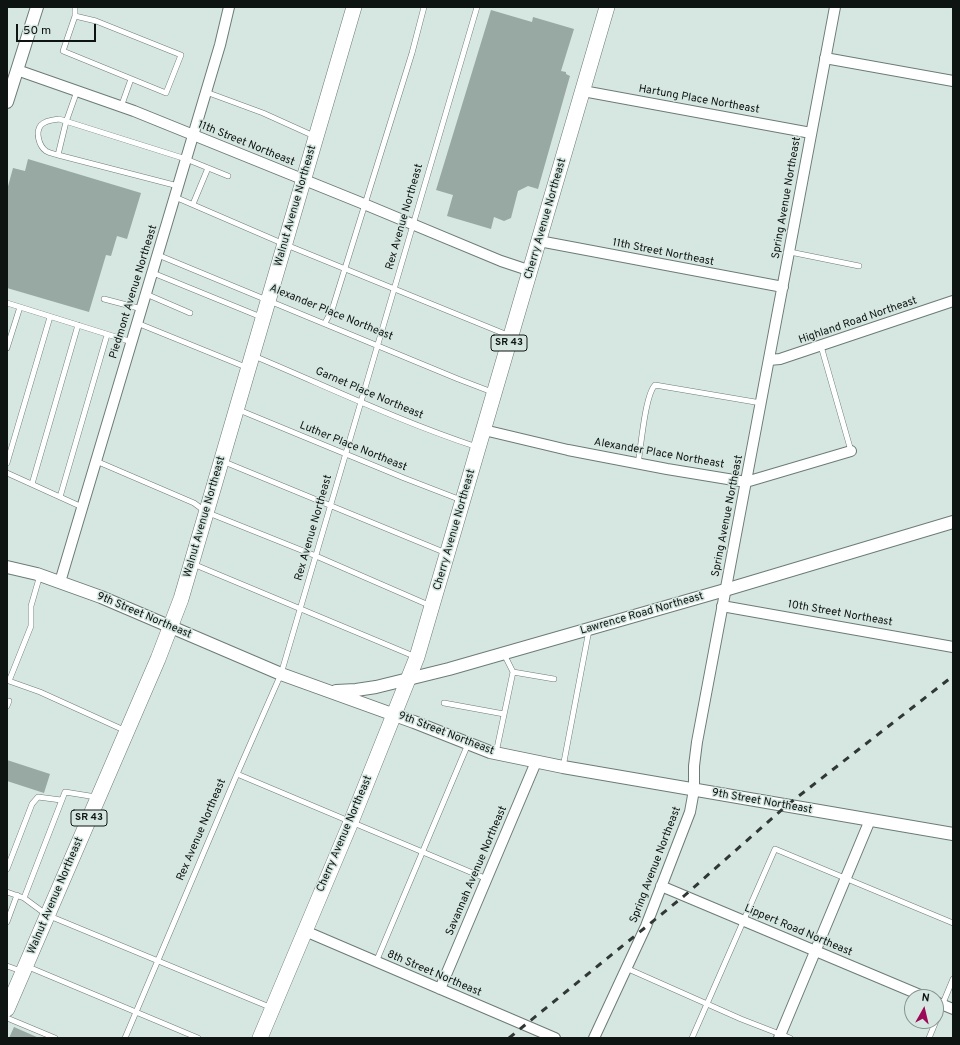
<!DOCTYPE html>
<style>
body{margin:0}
#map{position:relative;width:960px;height:1045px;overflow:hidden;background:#d6e7e2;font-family:Overpass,sans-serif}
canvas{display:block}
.frame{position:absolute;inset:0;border:8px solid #0e1412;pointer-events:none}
.north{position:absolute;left:904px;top:989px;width:40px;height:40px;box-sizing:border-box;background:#d6e7e2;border:1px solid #86938f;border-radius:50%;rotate:8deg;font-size:11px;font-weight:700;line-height:16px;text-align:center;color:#0e1412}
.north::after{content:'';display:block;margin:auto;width:14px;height:18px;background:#9c0957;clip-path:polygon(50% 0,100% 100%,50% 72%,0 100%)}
.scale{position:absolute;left:16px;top:24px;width:80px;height:18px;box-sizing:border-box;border:2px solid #0e1412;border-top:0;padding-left:5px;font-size:12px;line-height:14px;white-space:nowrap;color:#0e1412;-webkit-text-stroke:3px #d6e7e2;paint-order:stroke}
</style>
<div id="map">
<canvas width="960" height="1045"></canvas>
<div class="frame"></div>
<div class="north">N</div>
<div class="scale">50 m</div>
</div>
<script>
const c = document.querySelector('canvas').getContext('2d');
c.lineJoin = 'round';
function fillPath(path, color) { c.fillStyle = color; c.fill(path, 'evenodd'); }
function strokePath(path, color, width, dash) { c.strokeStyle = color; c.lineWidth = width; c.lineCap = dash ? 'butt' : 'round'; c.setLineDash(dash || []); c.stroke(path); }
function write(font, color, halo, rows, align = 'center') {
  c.font = font + ' Overpass,sans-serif'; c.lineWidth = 3; c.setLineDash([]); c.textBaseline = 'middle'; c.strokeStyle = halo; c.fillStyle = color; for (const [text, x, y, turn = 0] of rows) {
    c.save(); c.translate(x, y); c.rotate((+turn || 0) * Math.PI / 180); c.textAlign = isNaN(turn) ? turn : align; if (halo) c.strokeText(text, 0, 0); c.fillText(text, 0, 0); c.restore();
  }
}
fillPath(new Path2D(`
 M491,10L532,22L533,17L574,29L561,71L566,72V74L570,76L538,189L528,186L518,191L511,218L504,221L494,217L491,229L447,216L453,195L436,190Z
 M28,159L141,193L127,239L117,236L111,256L106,255L89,312L7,288V190L13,168L25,171Z
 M7,760L50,774L44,793L7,781Z
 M14,1027L39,1038H9Z`), '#98a8a3');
const service = new Path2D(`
 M75,7V16
 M75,16L96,21L181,55L166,93L63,51Z
 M206,92L263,113L314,136
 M121,107L131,79
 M58,155L66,122L77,91
 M178,186L58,155C55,154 49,153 46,151C39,146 35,132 41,125C46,120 53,120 59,119L186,159L228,176
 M175,197L284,244L510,336
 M193,204L208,168
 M790,252L859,266
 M158,255L458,379L492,392
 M153,273L261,317
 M146,294L190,313
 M104,299L142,309
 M7,303L20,307
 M137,323L248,368
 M325,323L332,310L412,53L424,7
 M821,346L851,451
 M7,348L20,307L132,342
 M254,356C328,387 401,422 477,447
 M239,410L404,478L461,500
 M96,461L194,503L206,512L316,556L431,606
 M222,461L446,553
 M7,463L50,317
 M638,464C641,447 645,395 655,385L761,403
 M7,473L82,507
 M32,484L78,325
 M60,497L107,335
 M193,564L416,657
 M40,575L31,606V626L9,681L40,692L126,731
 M513,672L554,679
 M7,701H9L7,706
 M444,703L504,714
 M496,753L513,672L504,654
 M563,767L589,630
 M237,774L487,879
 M7,869L32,804L38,797L61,800
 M7,892L24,898L47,915L272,1008
 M24,898L65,792L96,797
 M7,922L17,895
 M376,962L468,744
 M7,966L21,971
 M26,966L198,1038
 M626,968L741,1019L790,1038
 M7,1018L55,1038
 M936,1020L953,979
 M125,1038L237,774L281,674L477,7
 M692,1038L775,849L953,923
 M929,1038L936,1021`);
const minor = new Path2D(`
 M825,58L953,81
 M17,70L134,111L364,204L501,261L531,271
 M583,91L811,133
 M539,241L783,287
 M769,360L780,359L953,301
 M484,430L568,450L667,469L746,482L851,451
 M60,582L220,45L229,7
 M722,606L953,647
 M661,886L925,997
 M305,931L555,1038
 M440,989L536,762
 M936,1002L953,1009
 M594,1038L646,926L690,812L694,790V766L697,742L835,7
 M779,1038L870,820`);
const tertiary = new Path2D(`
 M7,102L37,7
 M7,567L37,574L101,597L281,674L414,722L490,752L563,767L953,834
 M336,691L356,690L376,687L449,669L725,590L953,522`);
const primary = new Path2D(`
 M7,1009L158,659L181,599L354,7
 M260,1038L351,822L417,657L607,7`);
strokePath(service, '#6c7b77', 6);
strokePath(minor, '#6c7b77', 12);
strokePath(tertiary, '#6c7b77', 14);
strokePath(primary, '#6c7b77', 16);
strokePath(service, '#fff', 5);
strokePath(minor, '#fff', 10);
strokePath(tertiary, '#fff', 12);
strokePath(primary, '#fff', 15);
strokePath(new Path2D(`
 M509,1038L684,896L786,806L953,676`), '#303836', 3, [7, 7]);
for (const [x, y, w] of [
 [509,343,36],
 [89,818,36]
]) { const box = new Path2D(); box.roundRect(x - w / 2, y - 8, w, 16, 3); c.fillStyle = '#d6e7e2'; c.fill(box); strokePath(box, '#0e1412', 1); }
write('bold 10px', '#0e1412', null, [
 ["SR 43",509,343],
 ["SR 43",89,818]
]);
write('11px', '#0e1412', '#d6e7e2', [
 ["Hartung Place Northeast",699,100,10],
 ["11th Street Northeast",246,144,22],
 ["Spring Avenue Northeast",787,198,-80],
 ["Walnut Avenue Northeast",296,206,-74],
 ["Rex Avenue Northeast",405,217,-74],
 ["Cherry Avenue Northeast",546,219,-74],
 ["11th Street Northeast",663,253,11],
 ["Piedmont Avenue Northeast",134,292,-73],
 ["Alexander Place Northeast",331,313,22],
 ["Highland Road Northeast",858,321,-19],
 ["Garnet Place Northeast",369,394,23],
 ["Luther Place Northeast",353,447,22],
 ["Alexander Place Northeast",659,454,10],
 ["Spring Avenue Northeast",728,516,-79],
 ["Walnut Avenue Northeast",205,517,-74],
 ["Rex Avenue Northeast",314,528,-74],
 ["Cherry Avenue Northeast",455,530,-74],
 ["Lawrence Road Northeast",642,614,-16],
 ["10th Street Northeast",840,614,10],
 ["9th Street Northeast",144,616,23],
 ["9th Street Northeast",446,734,21],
 ["9th Street Northeast",762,802,10],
 ["Rex Avenue Northeast",202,830,-67],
 ["Cherry Avenue Northeast",345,834,-67],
 ["Spring Avenue Northeast",656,865,-69],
 ["Savannah Avenue Northeast",477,871,-67],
 ["Walnut Avenue Northeast",56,896,-67],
 ["Lippert Road Northeast",798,931,23],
 ["8th Street Northeast",434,974,23]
]);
</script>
